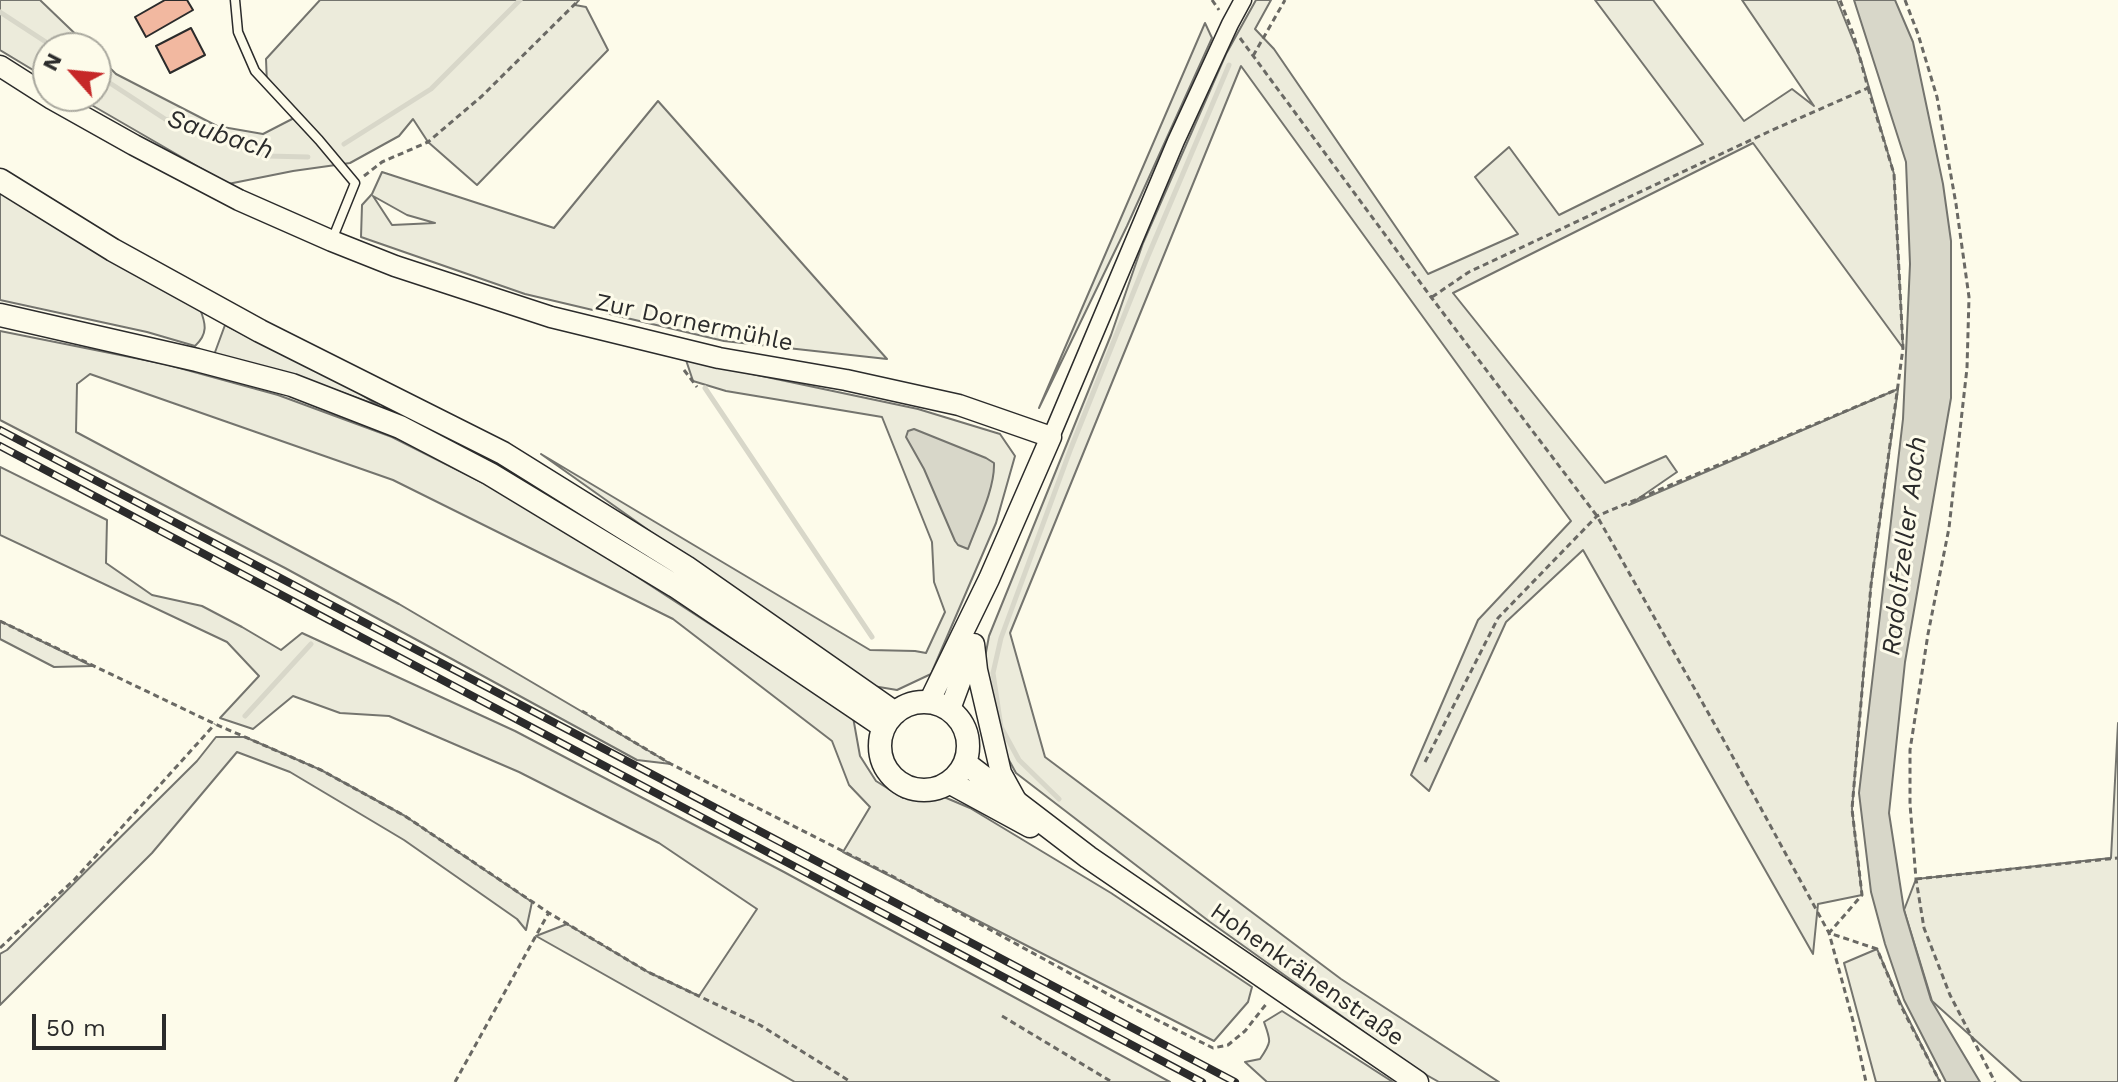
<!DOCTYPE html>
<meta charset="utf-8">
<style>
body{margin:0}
#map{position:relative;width:2118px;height:1082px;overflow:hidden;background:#fdfbea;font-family:"Work Sans",sans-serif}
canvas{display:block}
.north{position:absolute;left:32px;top:32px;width:80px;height:80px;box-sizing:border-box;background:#fdfbea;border:2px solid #a9a89e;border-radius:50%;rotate:297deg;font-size:22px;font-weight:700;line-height:32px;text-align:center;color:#2b2b2b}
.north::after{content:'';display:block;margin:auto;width:28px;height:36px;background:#c62828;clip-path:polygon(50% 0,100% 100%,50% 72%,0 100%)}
.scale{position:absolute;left:32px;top:1014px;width:134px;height:36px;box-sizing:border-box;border:4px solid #2b2b2b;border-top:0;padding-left:10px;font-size:24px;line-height:28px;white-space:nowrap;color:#2b2b2b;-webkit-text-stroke:6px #fdfbea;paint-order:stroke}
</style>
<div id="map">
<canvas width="2118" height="1082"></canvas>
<div class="north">N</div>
<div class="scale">50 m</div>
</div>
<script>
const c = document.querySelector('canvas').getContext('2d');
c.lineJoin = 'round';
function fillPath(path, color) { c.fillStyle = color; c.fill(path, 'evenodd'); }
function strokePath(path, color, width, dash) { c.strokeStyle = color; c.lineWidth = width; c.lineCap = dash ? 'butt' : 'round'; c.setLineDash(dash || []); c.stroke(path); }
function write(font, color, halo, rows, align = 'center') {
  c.font = font + ' "Work Sans",sans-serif'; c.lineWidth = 6; c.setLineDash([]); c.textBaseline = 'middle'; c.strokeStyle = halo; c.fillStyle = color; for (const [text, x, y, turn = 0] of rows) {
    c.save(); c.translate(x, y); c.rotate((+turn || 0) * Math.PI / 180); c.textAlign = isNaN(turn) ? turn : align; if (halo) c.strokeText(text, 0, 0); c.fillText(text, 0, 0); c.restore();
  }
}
const green = new Path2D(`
 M0,0H40L90,48H48V79L0,50Z
 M320,0H579L575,5L586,7L608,50L477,185L428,142L413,119L399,136L350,163L293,171L228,184L76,96H96V54L116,74L217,126L263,134L296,117L267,85L266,59Z
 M1256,0H1271L1255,29L1274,49L1428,274L1518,234L1475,177L1509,147L1559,215L1703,144L1595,0H1653L1744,121L1792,89L1814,106L1742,0H1837L1861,60L1894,174L1903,348L1753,143L1453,293L1605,483L1666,456L1677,472L1629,505L1898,389L1871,585L1852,809L1862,895L1818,904L1813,954L1583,550L1506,622L1429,791L1411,775L1478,620L1571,521L1241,66L1010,633L1045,757L1341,979L1499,1082H1439L1416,1069L1210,922L1016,773L998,740L984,663L989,636L1111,335L1143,243L1226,54Z
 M1205,23L1212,38L1127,226L1039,408Z
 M658,101L887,359L724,341L525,294L361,237L362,205L372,194L382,172L554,228ZM373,196L407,215L435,223L392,225Z
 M0,192L200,309C206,324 208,334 195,346L147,332L0,300Z
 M225,325L356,391L379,406L297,376L214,355Z
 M0,331L165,364L278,395L392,437L525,504L853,717L860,756L876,781L903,798L944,797L970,808L1111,893L1252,987L1248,1002L1214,1041L843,852L870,807L849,785L832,741L673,619L393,480L90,374L77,384L76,432L399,604L671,764L637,760L285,568L0,420Z
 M686,360L918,409L1000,434L1015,456L996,523L931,674L897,690L867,685L541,454L870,650L915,651L926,653L945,612L934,582L932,542L882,417L726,391L693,381Z
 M0,467L107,520L106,563L152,595L202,606L242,627L281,650L302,633L515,731L784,872L1170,1082H795L536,936L567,924L648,972L699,996L757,909L659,843L519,772L389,716L340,713L293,696L253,729L220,718L259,676L227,642L0,535Z
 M0,621L92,666L54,667L0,639Z
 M2118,723V1082H2022L1932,1001L1904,910L1916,879L2111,858Z
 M216,737H245L321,770L405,816L532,902L526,930L517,919L404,840L290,772L237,752L152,853L0,1005V954L7,950L197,761Z
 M1877,949L1901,1004L1940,1082H1876L1844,963Z
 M1282,1011L1393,1082H1267L1245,1062L1260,1059C1272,1042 1271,1041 1264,1022Z`);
fillPath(green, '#ecebdb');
strokePath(green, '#74746e', 2);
const water = new Path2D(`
 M1854,0H1895L1913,42L1943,184L1951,241V398L1905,662L1889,813L1904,910L1931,1000L1980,1082H1946L1904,1000L1885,944L1871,892L1859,793L1903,419L1910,264L1906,162Z
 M914,429L986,458L994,463C995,489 977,524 968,549L958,545L955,541L924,469L906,437L908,431Z`);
fillPath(water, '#d8d7c9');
strokePath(water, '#74746e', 2);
strokePath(new Path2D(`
 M0,12L55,48
 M96,74L165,119L267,156L308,157
 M344,144L431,89L520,0
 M705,388L872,637
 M245,716L311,644
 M1059,799L1019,760L1001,727L993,673L1001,638L1071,448L1148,256L1229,65`), '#d8d7c9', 5);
const building = new Path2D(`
 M165,0H187L193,10L146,37L135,17Z
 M191,28L205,55L170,73L156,46Z`);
fillPath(building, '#f2b8a0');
strokePath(building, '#2b2b2b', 2);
const service = new Path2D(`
 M235,0L238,32L255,71L319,140L355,183L332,240`);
const minor = new Path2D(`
 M1051,437L1176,141L1230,24L1243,0`);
const tertiary = new Path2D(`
 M0,66L52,99L134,145L239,200L332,241L395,266L551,317L719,358L846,380L959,405L1051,437L989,579L929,702
 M974,644L977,670L1001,773L1017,802
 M950,709L972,650`);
const secondary = new Path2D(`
 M0,180L113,250L260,331L503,453L686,567L895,713
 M0,315L197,360L292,385L400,427L490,474L675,586L884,727
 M880 746a44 44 0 1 1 88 0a44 44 0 1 1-88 0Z
 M965,763L1088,857L1417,1082
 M949,782L1030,826`);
strokePath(service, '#2b2b2b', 11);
strokePath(minor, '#2b2b2b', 19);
strokePath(tertiary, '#2b2b2b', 23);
strokePath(secondary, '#2b2b2b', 25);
strokePath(new Path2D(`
 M1212,0L1219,10
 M1905,0L1918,34L1937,97L1956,204L1969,297L1967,368L1949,528L1928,634L1910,750V804L1916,879L1924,928L1950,995L1995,1082
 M1240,38L1431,297L1597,516L1723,739L1829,933L1853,1021L1866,1082
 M1253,56L1285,0
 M1868,88L1894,174L1903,348L1871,585L1852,809L1862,895L1829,933L1877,949L1900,1004L1940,1082
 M364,176L382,162L428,142L482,96L579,0
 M1432,297L1469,272L1768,132L1868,88L1854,36L1840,0
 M684,370L697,387
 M0,621L215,724L321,770L405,816L549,913L648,972L760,1025L851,1082
 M582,711L671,764L892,876L1137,1010L1213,1048L1228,1045L1245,1031L1267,1003
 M1425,762L1498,618L1597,516L1898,389
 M1916,879L2118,858
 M0,948L75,879L215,724
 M1002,1016L1112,1082
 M455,1082L548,914`), '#6a6964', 3, [6, 4]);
strokePath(service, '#fdfbea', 8);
strokePath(minor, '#fdfbea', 16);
strokePath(tertiary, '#fdfbea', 20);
strokePath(secondary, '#fdfbea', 22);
const rail = new Path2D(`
 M0,430L1235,1082
 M0,446L1202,1082`);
strokePath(rail, '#2b2b2b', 8);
strokePath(rail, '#fdfbea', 5, [15]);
write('24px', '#2b2b2b', '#fdfbea', [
 ["Zur Dornermühle",694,323,12],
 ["Hohenkrähenstraße",1307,975,35]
]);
write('italic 26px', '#2b2b2b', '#fdfbea', [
 ["Saubach",220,135,18],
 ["Radolfzeller Aach",1905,546,-83]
]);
</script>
